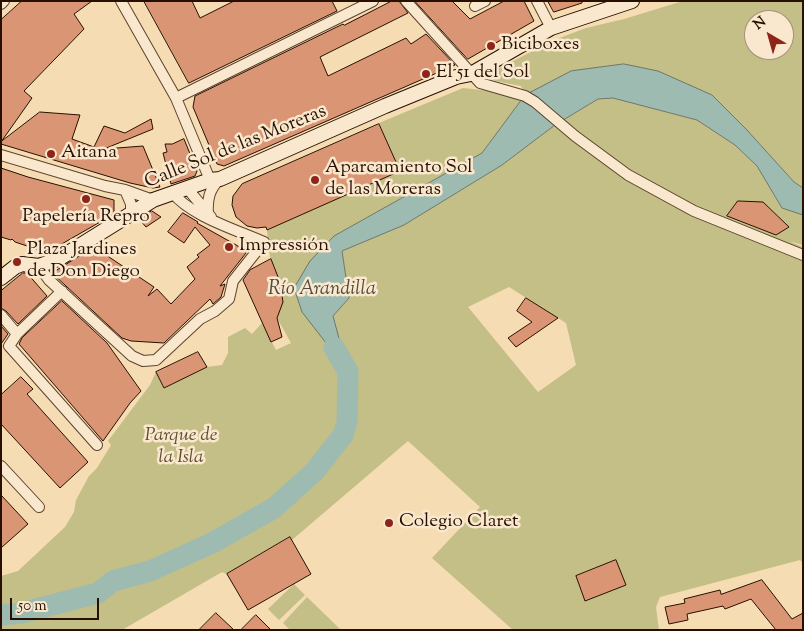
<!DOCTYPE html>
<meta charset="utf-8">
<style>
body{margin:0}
#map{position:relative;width:804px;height:631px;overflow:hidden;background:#f6dcb3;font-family:"Sorts Mill Goudy",serif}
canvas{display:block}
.frame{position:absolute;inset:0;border:2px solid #281001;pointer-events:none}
.north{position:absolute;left:744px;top:10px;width:50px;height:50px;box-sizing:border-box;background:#f9e8ce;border:1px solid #a5927c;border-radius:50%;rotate:322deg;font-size:14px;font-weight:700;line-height:20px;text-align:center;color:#281001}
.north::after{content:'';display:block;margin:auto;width:18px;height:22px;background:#8f2418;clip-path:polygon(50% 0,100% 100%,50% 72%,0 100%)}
.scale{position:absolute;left:10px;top:598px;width:89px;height:22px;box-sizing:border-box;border:2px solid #281001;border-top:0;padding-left:6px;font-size:15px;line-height:18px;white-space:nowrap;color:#281001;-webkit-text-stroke:4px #f9e8ce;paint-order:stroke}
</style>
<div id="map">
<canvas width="804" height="631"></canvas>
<div class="frame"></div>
<div class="north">N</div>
<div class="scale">50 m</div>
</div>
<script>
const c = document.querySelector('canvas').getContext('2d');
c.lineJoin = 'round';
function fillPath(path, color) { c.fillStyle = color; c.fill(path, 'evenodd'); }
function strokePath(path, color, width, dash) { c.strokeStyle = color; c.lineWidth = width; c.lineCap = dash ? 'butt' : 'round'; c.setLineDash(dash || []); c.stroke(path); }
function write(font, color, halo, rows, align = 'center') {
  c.font = font + ' "Sorts Mill Goudy",serif'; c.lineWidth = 5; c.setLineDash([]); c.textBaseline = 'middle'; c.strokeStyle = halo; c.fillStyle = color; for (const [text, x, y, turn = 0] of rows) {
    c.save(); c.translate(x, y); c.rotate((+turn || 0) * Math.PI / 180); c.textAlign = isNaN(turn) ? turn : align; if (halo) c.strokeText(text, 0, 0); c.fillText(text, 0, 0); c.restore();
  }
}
fillPath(new Path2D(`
 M683,1H803V188L794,182L746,129L712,95H525L482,153L334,236L333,316L349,298L342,251L404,225L502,165L555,125L598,99L613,98L697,120L735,145L757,166L782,208L803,215V245L789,241L803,247V563L800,560L660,597L656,607L659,630H513L432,558L480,507L408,441L292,540L289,537L227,574L222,572L122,630H1V576L18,571L65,527L74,512L76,500L89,476L97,468L111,445L108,441L150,385L156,372L164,388L207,367L222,365L228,353V337L245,328L252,334L262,323L276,350L291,343L276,316C290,287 277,284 271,259C268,250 268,240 267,230L400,171L379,123L463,88L525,95L521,86L495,81L488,74L554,40L586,28L624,19ZM754,20H784V50H754ZM738,201L763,202L789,227L776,235L727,216ZM509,287L566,323L576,365L538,392L468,307Z
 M294,584L305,595L279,620L268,609Z
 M307,597L341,630H290L283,623Z`), '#c4be87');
const water = new Path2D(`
 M624,64L658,71L712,95L746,129L794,182L803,188V215L782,208L757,166L735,145L697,120L613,98L598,99L555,125L502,165L404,225L342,251L349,298L333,316L348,372V385L330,348L302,312L294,288L310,261L334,236L482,153L525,95L571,71Z`);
fillPath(water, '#9dbbb1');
strokePath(water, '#6e776b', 1);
strokePath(new Path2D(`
 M1,615L21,613L98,593L113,581L150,571L212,543L274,508L315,471L343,435L347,422L348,372L334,347`), '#9dbbb1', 21);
const building = new Path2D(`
 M22,1H92L74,14L84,29L24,91L32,98L1,142V20Z
 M144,1H192L200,18L234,1H332L337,11L189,83Z
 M392,1H399L408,13L320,57L328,76L406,38L411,44L426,34L455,65L224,166L217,164L193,107L195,96L343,24L344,25Z
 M415,1H452L470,19L504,1H524L534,21L468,59Z
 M548,1H582V3L554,12Z
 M40,112L80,115L72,139L94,147L104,126L125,133L151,119L153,129L104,149L143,146L160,187L153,188L130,183L1,144V142Z
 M379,124L400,171L267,230L266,227L257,228L247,226L236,217L232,205L233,196L242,184Z
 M184,139L197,171L195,176L171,184L163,153L167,152L165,144H172Z
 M1,168L28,177L114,200V214L53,249L42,251L15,242L12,239L11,240L1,237Z
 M738,201L763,202L789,227L776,235L727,216Z
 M152,211L161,217L146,227L139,219Z
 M183,213L198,222L197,223L245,250L246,253L220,286L225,284L221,297L213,304L210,299L164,343L131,341L122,338L52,273L97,245L109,257L154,287L148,296L157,289L171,304L195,279L187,267L199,257L197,255L210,245L195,227L184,243L168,232Z
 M271,259L280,282L283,302L277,318L282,337L271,342L243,280L250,270Z
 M23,273H27L47,296L18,324L6,311L1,308V291Z
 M526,298L558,318L516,347L508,338L532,322L517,311Z
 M62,301L107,343L141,391L130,403L103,441L19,344L22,338Z
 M1,326L8,334L1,344Z
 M198,352L207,367L164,388L156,372Z
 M21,377L33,389L27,394L88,462L60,488L1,424V395Z
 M1,495L28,524L1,548Z
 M290,537L311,574L248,610L227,574Z
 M616,560L626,585L585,601L576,576Z
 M762,580L792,619L803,613V630H776L751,599L725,609L723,606L687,614L688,620L669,624L665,607L685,603L684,599L720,590L721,594Z
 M216,613L234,630H199Z
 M256,615L271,630H241Z`);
fillPath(building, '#da9575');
strokePath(building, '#281001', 1);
const street = new Path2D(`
 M121,1L176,98L210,180
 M406,1L480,83L525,96L535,102L575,136L628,175L694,211L803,255
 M537,1L551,28
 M1,4L4,1
 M475,6L485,1
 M176,98L373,1
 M1,155L105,186L125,190L153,200
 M187,188L211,217
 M125,190L131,204V215
 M208,214C207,200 209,189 220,179
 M39,266L49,280L132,356L143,361L156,360L200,319L215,311L229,299L233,281L264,242C237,230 190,216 172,192
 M62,291L17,334L9,346L97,445
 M1,315L17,334
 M1,466L39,507`);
const secondary = new Path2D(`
 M1,278L15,267L22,264L39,266L60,258L153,200L210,180L220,179L385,106L456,77L471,74L551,28L632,1`);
strokePath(street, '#5c432e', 12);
strokePath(secondary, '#281001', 16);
strokePath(street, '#f9e8ce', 10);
strokePath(secondary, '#f9e8ce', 14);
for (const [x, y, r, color] of [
 [491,46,5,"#8f2418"],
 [426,74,5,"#8f2418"],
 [51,154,5,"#8f2418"],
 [315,180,5,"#8f2418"],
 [86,199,5,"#8f2418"],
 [229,247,5,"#8f2418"],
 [17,262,5,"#8f2418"],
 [389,523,5,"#8f2418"]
]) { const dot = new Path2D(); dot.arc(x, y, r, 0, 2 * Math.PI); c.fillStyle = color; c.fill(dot); strokePath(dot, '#f9e8ce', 2); }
write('19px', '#281001', '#f9e8ce', [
 ["Biciboxes",501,46],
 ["El 51 del Sol",436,74],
 ["Aitana",61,154],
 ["Aparcamiento Sol",325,169],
 ["de las Moreras",325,191],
 ["Papelería Repro",86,218,"center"],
 ["Impressión",239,247],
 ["Plaza Jardines",27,251],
 ["de Don Diego",27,273],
 ["Colegio Claret",399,523]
], 'left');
write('19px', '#281001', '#f9e8ce', [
 ["Calle Sol de las Moreras",236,148,-22]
]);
write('italic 19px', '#5f4d30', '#f9e8ce', [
 ["Parque de",181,437],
 ["la Isla",181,459]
]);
write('italic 20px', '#514c3f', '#f9e8ce', [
 ["Río Arandilla",322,291]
]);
</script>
